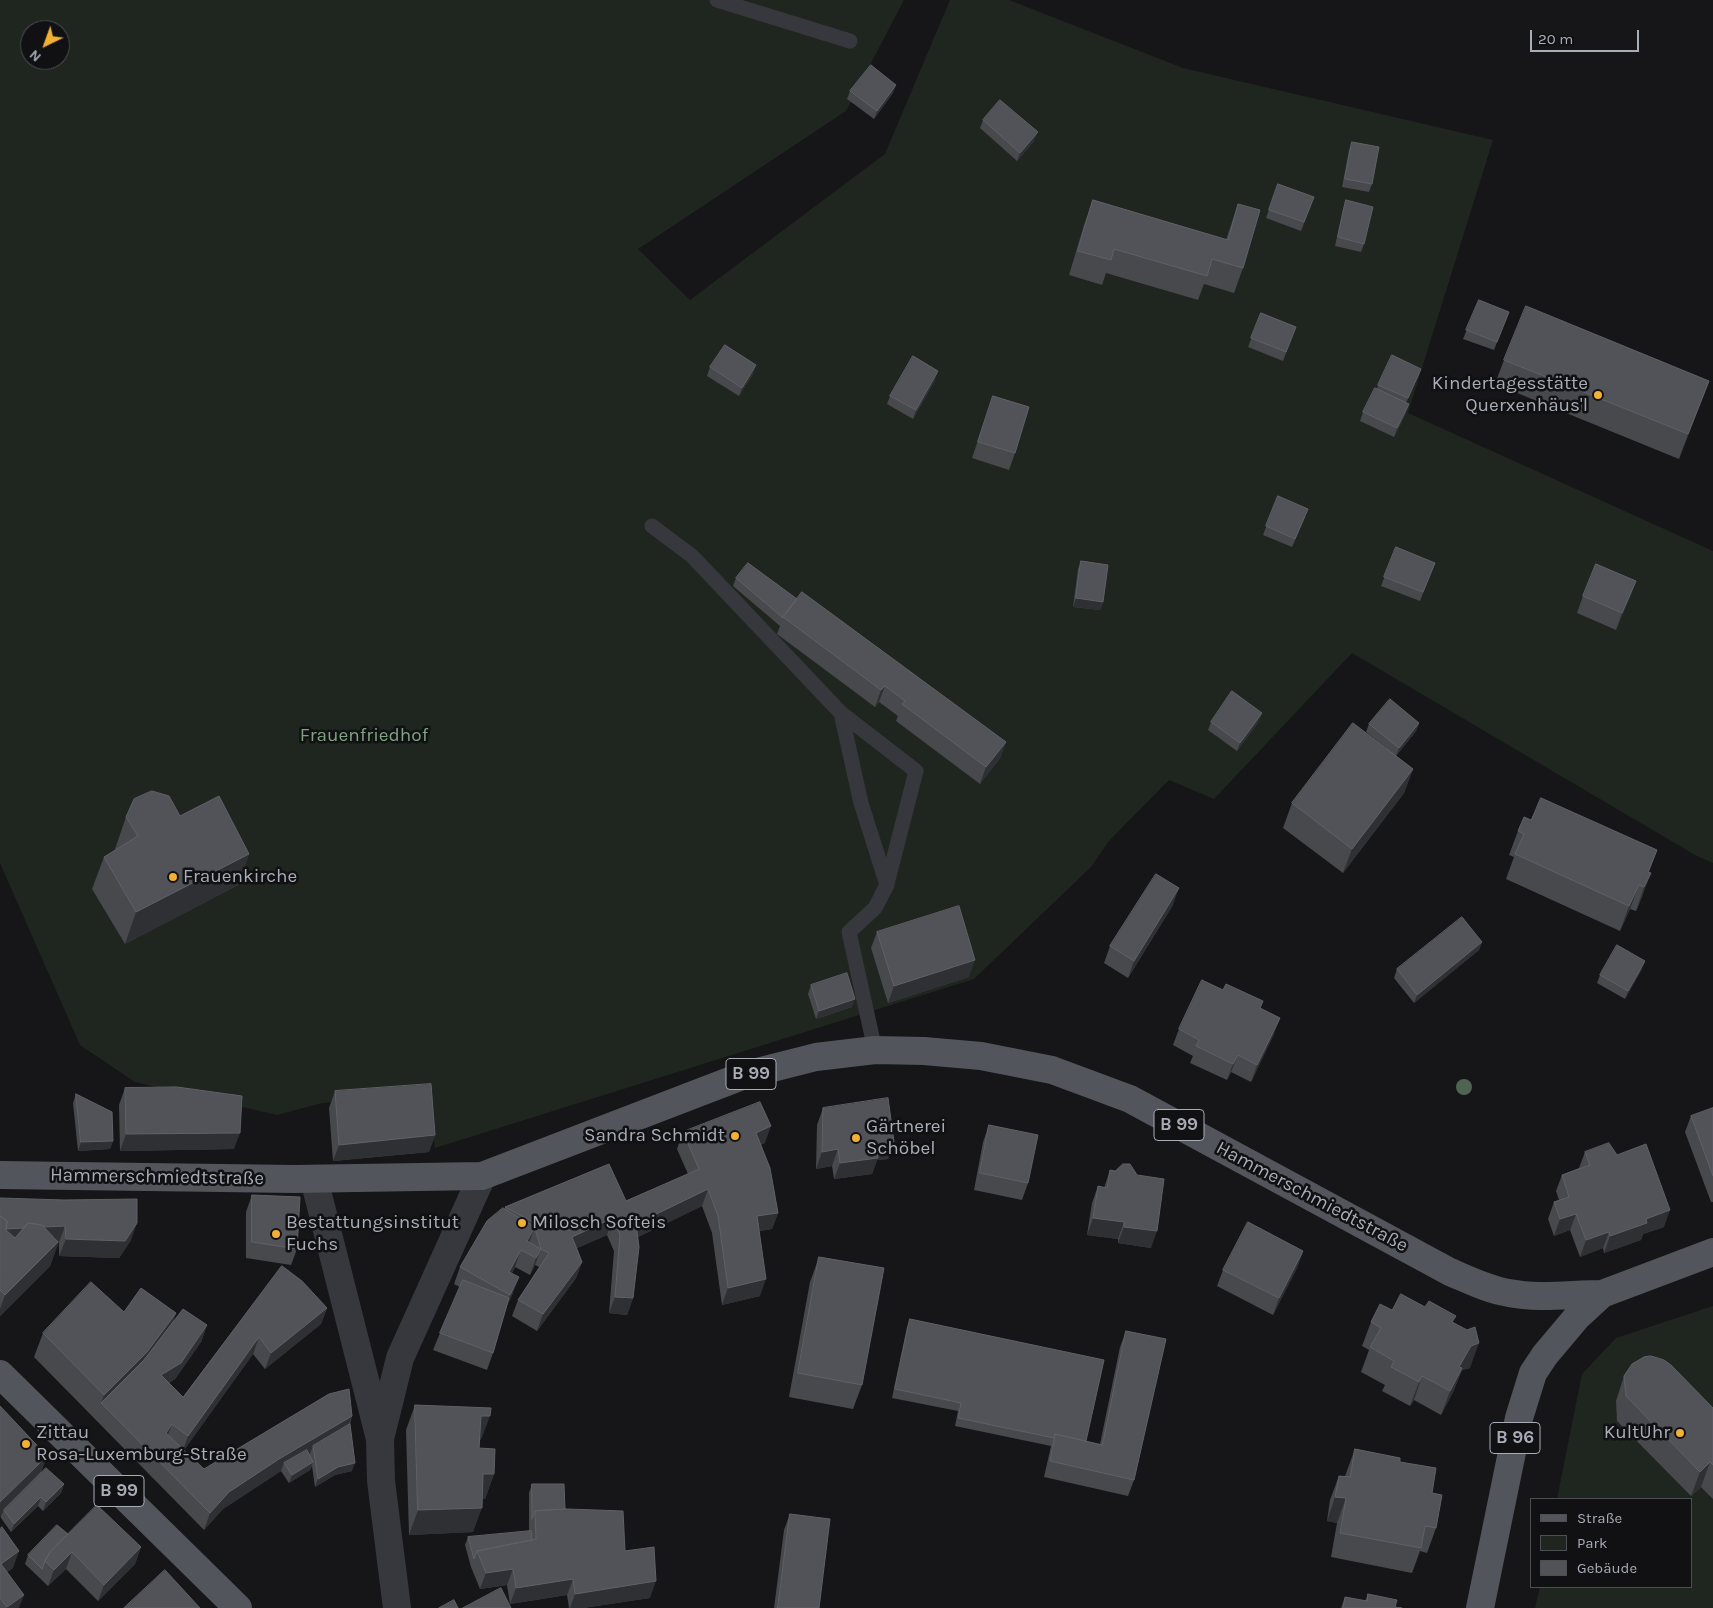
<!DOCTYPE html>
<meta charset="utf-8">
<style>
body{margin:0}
#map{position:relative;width:1713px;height:1608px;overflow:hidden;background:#161618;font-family:Karla,sans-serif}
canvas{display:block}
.legend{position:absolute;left:1530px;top:1498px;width:162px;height:90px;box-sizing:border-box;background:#111113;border:1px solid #4d4f55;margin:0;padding:6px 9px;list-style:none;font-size:15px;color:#a8adb8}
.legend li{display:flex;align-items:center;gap:10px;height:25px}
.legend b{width:25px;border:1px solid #4d4f55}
.north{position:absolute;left:20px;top:20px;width:50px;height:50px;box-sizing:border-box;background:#111113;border:1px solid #4d4f55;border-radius:50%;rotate:222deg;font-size:14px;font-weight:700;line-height:20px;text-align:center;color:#a8adb8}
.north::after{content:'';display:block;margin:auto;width:18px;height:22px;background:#f2b134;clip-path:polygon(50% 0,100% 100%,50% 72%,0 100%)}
.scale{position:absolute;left:1530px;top:30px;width:109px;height:22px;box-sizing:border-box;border:2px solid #a8adb8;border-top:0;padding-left:6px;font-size:15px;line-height:18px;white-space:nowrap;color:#a8adb8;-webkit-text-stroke:4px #111113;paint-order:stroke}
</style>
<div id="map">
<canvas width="1713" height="1608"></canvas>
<ul class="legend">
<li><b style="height:6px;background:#53555c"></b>Straße</li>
<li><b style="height:14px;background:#1e261f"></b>Park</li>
<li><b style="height:14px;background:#525359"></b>Gebäude</li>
</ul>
<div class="north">N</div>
<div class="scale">20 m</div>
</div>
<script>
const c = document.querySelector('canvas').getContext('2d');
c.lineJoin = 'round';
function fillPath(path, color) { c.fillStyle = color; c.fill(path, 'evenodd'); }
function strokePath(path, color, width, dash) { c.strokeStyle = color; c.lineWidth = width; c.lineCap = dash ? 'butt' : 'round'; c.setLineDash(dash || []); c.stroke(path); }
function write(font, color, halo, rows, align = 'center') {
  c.font = font + ' Karla,sans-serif'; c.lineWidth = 5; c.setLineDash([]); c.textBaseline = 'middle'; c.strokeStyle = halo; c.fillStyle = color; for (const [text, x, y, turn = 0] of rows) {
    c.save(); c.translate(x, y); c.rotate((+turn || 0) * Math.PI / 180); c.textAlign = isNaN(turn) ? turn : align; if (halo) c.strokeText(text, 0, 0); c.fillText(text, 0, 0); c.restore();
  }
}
fillPath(new Path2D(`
 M0,0H904L846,111L638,249L690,300L885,154L950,0H1009L1183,68L1493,140L1408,413L1713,551V863L1695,855L1352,653L1214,799L1169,780L1109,841L1091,867L974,979L435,1148L427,1096L322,1103L277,1115L135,1082L80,1045L0,863ZM30,30H60V60H30Z
 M1713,1306V1608H1535L1540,1587H1692V1499H1557L1582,1374L1616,1338Z`), '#1e261f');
strokePath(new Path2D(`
 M717,0L850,41
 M652,526L692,556L841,713L861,803L887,885L875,908L849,932L875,1050
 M841,713L916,771L887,884`), '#37383d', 15);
strokePath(new Path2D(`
 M314,1179L380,1439L381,1481L397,1608
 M381,1435L400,1358L482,1176`), '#37383d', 28);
strokePath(new Path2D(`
 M0,1175L294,1179L482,1176L745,1075L816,1057L875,1050L924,1051L981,1056L1052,1070L1130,1099L1450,1272C1469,1280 1489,1290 1509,1293C1539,1299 1571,1294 1602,1294
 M0,1374L238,1608
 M1480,1608L1519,1418L1533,1373L1545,1355L1577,1317L1602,1294L1713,1252`), '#53555c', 28);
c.fillStyle = '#506452';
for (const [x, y] of [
 [1464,1087]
]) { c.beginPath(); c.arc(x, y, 8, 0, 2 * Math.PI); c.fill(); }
fillPath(new Path2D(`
 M850,91L893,93L874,119L847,99Z
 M983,120L1034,141L1017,161L980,128Z
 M1352,142L1372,184L1369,192L1342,187L1349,150Z
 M1278,184L1314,197L1301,231L1266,218Z
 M1093,200L1226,240L1238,204L1243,268L1234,293L1204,284L1198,300L1106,273L1102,285L1069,275L1084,225Z
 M1346,200L1364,244L1361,252L1335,246L1343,209Z
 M1479,300L1509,312L1494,350L1463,339Z
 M1261,313L1296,327L1283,361L1248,347Z
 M1504,360L1709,381L1679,459L1495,384Z
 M710,367L753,374L739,396L707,376Z
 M1421,369L1406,403V413L1394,437L1360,421L1363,412L1377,389L1378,385Z
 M935,380L913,419L887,404L890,396Z
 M993,396L1015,453L1009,470L972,458Z
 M1278,496L1305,517L1292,547L1263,535Z
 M1396,547L1435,563L1420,601L1381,586Z
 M1081,561L1103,602L1100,610L1073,607L1078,569Z
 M736,578L797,599L1006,742L1000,758L980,784L896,721L898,716L879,702L875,707L777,634L780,626L733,586Z
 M1636,581L1616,630L1577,613L1583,596Z
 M1259,721L1237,751L1208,730L1211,722Z
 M1419,723L1416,731L1396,756L1413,769L1404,793L1343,873L1283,828L1292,803L1386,748L1366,732L1369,724Z
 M180,816L249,854L238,885L125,944L92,889L104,857L116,850L115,849L126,817Z
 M1531,820L1657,850L1649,872L1642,897L1636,911L1630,909L1620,931L1506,879L1514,857L1509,855L1518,831Z
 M1173,905L1128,978L1104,963L1110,946Z
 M877,932L969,977L888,1003L871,948Z
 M1482,942L1479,950L1414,1003L1394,978L1397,969Z
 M1642,969L1625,999L1597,983L1600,975Z
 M811,985L852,1007L816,1019L808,994Z
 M1223,990L1263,1001L1260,1008L1274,1034L1251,1082L1231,1072L1227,1080L1190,1063L1193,1056L1173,1045L1179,1029Z
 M125,1088L234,1149L120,1151L119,1105Z
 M335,1091L435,1135L429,1152L333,1161L329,1108Z
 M76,1094L113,1141L110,1149L78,1151L73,1103Z
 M823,1108L894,1142L888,1159L877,1160L872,1174L834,1179L832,1166L816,1169L817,1125Z
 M1713,1108V1202H1711L1685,1132L1691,1116Z
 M989,1125L1028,1183L1022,1200L974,1190L983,1142Z
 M683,1132L765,1143L760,1145L778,1213L772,1229L759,1231L760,1296L722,1305L712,1233L702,1206L638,1237L633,1298L627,1315L609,1313L614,1251L607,1235L577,1248L582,1262L576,1278L537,1331L512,1316L518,1300L539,1267L535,1265L530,1275L515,1267L512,1273L513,1293L507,1305L493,1353L487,1370L433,1350L440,1333L460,1287L454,1284L460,1267L504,1209L505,1207L626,1201L688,1174L677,1149Z
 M1585,1152L1664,1227L1643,1234L1641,1240L1604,1253L1603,1248L1580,1257L1570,1230L1554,1236L1548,1219L1554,1202L1559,1200L1556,1191L1562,1175L1579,1168Z
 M1110,1170L1151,1248L1118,1243V1239L1087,1235L1092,1203L1098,1186L1104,1188Z
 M252,1195L297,1249L291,1265L246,1258V1212Z
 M0,1198L131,1240L119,1258L59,1256V1243H58L50,1266L0,1316Z
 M1303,1251L1297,1268L1273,1315L1217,1286L1223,1270Z
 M819,1257L862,1385L853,1409L789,1397L810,1282Z
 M282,1266L327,1308L321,1324L265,1369L253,1354L184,1450L204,1469L352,1416L350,1424L352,1471L335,1475L315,1487L312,1466L310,1470L289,1483L281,1471L223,1509L204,1530L34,1357L43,1333L124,1312L176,1313L173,1322L207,1325L201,1342L175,1379L169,1383L183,1397Z
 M1392,1310L1453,1322L1470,1368L1462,1370L1453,1392L1441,1415L1414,1400L1410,1406L1382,1391L1385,1385L1361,1372L1369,1350L1362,1346L1371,1322Z
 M910,1319L1086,1441L1100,1444L1120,1347L1126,1331L1134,1480L1128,1496L1044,1477L1051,1446L955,1426L958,1411L892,1398L907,1327Z
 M1624,1376L1713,1408V1499L1701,1487L1691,1496L1617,1421L1616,1401Z
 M415,1405L481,1440H480L479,1448L494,1474L485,1499H482L473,1532L409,1535L406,1430Z
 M0,1406L47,1456L41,1472L64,1484L61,1493L43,1511L38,1506L11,1532L1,1518V1516Z
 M1355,1449L1400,1462L1432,1493L1436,1528L1427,1553L1420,1551L1412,1573L1331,1557L1337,1523L1327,1521L1330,1500L1339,1476H1345Z
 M532,1484L625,1551L650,1598L583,1608H569L567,1595L510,1604L507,1585L480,1589L471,1567L465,1545L468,1537L529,1531V1493Z
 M790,1514L819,1608H774L784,1530Z
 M0,1529L13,1568L7,1572L19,1608H0Z
 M68,1534L141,1547L135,1564L98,1601L66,1569L48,1586L25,1564L28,1555Z
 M1368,1594L1395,1607L1402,1608H1341L1345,1597L1365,1601Z`), '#47494d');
fillPath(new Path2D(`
 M896,85L893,93L874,119L877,111Z
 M1038,132L1034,141L1017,161L1020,153Z
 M756,365L753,374L739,396L742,388Z
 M1421,369L1418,377L1405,406L1408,398Z
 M938,371L935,380L913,419L916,410Z
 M1709,381L1700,405L1679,459L1688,434Z
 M1409,404L1406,413L1394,437L1397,428Z
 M1636,581L1630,598L1616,630L1622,613Z
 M1076,598L1103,602L1100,610L1073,607Z
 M885,686L879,702L875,707L881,690Z
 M1262,713L1259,721L1237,751L1240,743Z
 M1419,723L1416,731L1396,756L1399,748Z
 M1006,742L1000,758L980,784L986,767Z
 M1413,769L1404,793L1343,873L1352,849Z
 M1657,850L1648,875V872Z
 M249,854L238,885L125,944L136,912Z
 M1651,873L1642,897L1636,911L1644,887Z
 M1639,885L1630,909L1620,931L1629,906Z
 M1179,888L1173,905L1128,978L1134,961Z
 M1482,942L1479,950L1414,1003L1417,995Z
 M975,960L969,977L888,1003L894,986Z
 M1645,961L1642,969L1625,999L1628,991Z
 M855,999L852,1007L816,1019L819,1011Z
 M1280,1018L1274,1034L1251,1082L1257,1065Z
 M1238,1055L1231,1072L1227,1080L1233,1064Z
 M771,1126L765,1143L750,1149L756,1133Z
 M240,1133L234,1149L120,1151L126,1134Z
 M435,1135L429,1152L333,1161L339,1145Z
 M113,1141L110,1149L78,1151L81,1142Z
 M894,1142L888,1159L877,1160L872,1174L834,1179L840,1163L876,1145Z
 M838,1149L832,1166L816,1169L822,1152Z
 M708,1189L702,1206L630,1241L636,1224Z
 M1670,1210L1664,1227L1643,1234L1641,1240L1604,1253L1610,1236L1646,1219Z
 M778,1213L772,1229L751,1232L757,1216Z
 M1576,1214L1570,1230L1554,1236L1560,1219Z
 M613,1218L607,1235L566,1253L572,1237Z
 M1093,1218L1124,1222L1118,1239L1087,1235Z
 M137,1223L131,1240L119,1258L59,1256L66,1239Z
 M65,1226L50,1266L0,1316V1309L5,1295L0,1246L5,1229Z
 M535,1227L529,1243L527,1241Z
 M1124,1227L1157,1231L1151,1248L1118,1243Z
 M1609,1232L1603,1248L1580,1257L1586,1240Z
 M541,1249L535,1265L530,1275L536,1258Z
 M521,1250L515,1267L503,1288L509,1272Z
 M1303,1251L1297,1268L1273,1315L1279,1298Z
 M582,1262L576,1278L537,1331L543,1314Z
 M519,1277L513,1293L504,1311L510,1295Z
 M766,1279L760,1296L722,1305L728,1288Z
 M615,1297L633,1298L627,1315L609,1313Z
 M327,1308L321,1324L265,1369L271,1353Z
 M176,1313L167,1337L101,1403L104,1395Z
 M207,1325L201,1342L175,1379L155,1392L161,1375Z
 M259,1337L253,1354L182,1453L188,1436Z
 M1479,1343L1470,1368L1462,1370L1453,1392L1441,1415L1459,1367L1471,1346Z
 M1422,1376L1414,1400L1410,1406L1419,1382Z
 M352,1416L346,1432L313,1446L310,1454L287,1467L284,1463L281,1471L223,1509L204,1530L210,1513L229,1492L279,1459Z
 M481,1416H490L481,1440H472Z
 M172,1424L166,1441V1433Z
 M47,1456L38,1480L4,1510L0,1518V1502Z
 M313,1462L310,1470L289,1483L292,1475Z
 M1710,1462L1701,1487L1691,1496L1700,1472Z
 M355,1463L352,1471L335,1475L315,1487L318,1479L338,1467Z
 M483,1474H494L485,1499H474Z
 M64,1484L61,1493L43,1511L46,1502Z
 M41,1497L38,1506L11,1532L14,1524Z
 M1335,1497L1346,1498L1337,1523L1327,1521Z
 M482,1508L473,1532L409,1535L418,1510Z
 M141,1547L135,1564L98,1601L104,1585Z
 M19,1551L13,1568L0,1577L1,1564Z
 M72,1552L66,1569L48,1586L54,1570Z
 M513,1569L507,1585L480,1589L486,1573Z
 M573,1579L567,1595L510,1604L516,1588Z
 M656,1581L650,1598L583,1608H570L575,1594Z
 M24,1595L19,1608H7V1607Z`), '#2f3033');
const building = new Path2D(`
 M871,65L896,85L877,111L850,91Z
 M1000,100L1038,132L1020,153L983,120Z
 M1352,142L1379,147L1372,184L1345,179Z
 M1278,184L1314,197L1304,222L1269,210Z
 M1093,200L1228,240L1238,204L1260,210L1243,268L1212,259L1207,276L1114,249L1111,260L1078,251Z
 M1346,200L1373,207L1364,244L1338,237Z
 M1479,300L1509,312L1497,342L1466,330Z
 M1526,306L1709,381L1688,434L1504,360Z
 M1261,313L1296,327L1286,352L1251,338Z
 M725,345L756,365L742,388L710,367Z
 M1392,355L1421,369L1408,398L1378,385Z
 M913,356L938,371L916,410L890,396Z
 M1375,388L1409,404L1397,428L1363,412Z
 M993,396L1029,407L1015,453L978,442Z
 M1278,496L1308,509L1295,539L1266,526Z
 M1396,547L1435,563L1423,592L1384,577Z
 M1081,561L1108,565L1103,602L1076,598Z
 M748,563L797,599L783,618L736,578Z
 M1596,564L1636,581L1622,613L1583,596Z
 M802,592L1006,742L986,767L902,704L905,701L885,686L881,690L783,617Z
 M1232,691L1262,713L1240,743L1211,722Z
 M1390,699L1419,723L1399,748L1369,724Z
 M1353,723L1413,769L1352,849L1292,803Z
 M152,791L169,796L180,816L219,796L249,854L136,912L104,857L138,836L126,817L134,799Z
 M1541,798L1657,850L1648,872L1651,873L1644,887L1639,885L1629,906L1515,854L1524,834L1518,831L1524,817L1531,820Z
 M1156,874L1179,888L1134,961L1110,946Z
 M959,906L975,960L894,986L877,932Z
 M1462,917L1482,942L1417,995L1397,969Z
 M1617,945L1645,961L1628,991L1600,975Z
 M847,973L855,999L819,1011L811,985Z
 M1202,980L1223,990L1226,984L1263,1001L1260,1008L1280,1018L1257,1065L1238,1055L1233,1064L1196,1046L1199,1040L1179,1029Z
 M431,1084L435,1135L339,1145L335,1091Z
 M177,1087L242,1096L240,1133L126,1134L125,1088Z
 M76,1094L112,1112L113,1141L81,1142Z
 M888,1098L894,1142L876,1145L878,1158L840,1163L838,1149L822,1152L823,1108Z
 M760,1102L771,1126L756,1133L770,1168L778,1213L757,1216L766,1279L728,1288L718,1216L708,1189L636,1224L639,1247L633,1298L615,1297L620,1235L613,1218L572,1237L582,1262L543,1314L518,1300L549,1253L541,1249L533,1222L505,1207L609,1164L626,1201L699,1169L683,1132Z
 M1713,1108V1176L1691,1116Z
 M989,1125L1038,1135L1028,1183L980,1173Z
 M1609,1143L1617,1155L1646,1144L1670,1210L1646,1219L1647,1223L1610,1236L1609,1232L1586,1240L1576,1214L1560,1219L1554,1202L1569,1197L1562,1175L1590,1165L1585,1152Z
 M1123,1164H1130L1137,1175L1164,1179L1157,1231L1124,1227V1222L1093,1218L1098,1186L1107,1188L1110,1170L1115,1171Z
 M252,1195L300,1197L297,1249L252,1242Z
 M0,1198L64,1200L137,1199V1223L125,1241L66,1239L65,1226L44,1227L42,1225L28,1223L24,1228L6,1229L7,1221L0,1216Z
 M503,1208L535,1227L527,1241L541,1249L536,1258L521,1250L509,1272L519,1277L510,1295L460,1267L487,1221Z
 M0,1216L7,1221L6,1230L15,1238L28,1223L42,1225L58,1242L5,1295L0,1290Z
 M1248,1222L1303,1251L1279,1298L1223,1270Z
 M819,1257L884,1268L862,1385L798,1373Z
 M282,1266L302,1281L327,1308L271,1353L259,1337L188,1436L172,1424L166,1433L204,1469L329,1394L349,1389L352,1416L279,1459L229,1492L210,1513L101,1403L144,1360L183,1309L207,1325L181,1363L161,1375L183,1397Z
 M463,1280L509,1298L493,1353L440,1333Z
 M91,1282L124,1312L141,1288L176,1313L147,1352L104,1395L43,1333Z
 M1401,1294L1425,1307L1429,1301L1456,1316L1452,1322L1467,1330L1475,1327L1479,1343L1471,1346L1459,1367L1462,1368L1450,1391L1422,1376L1419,1382L1391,1367L1394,1361L1370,1347L1381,1328L1371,1322L1380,1304L1392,1310Z
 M910,1319L1104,1360L1086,1441L1055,1434L1054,1438L958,1418L961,1403L895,1389Z
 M1126,1331L1166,1339L1134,1480L1050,1461L1055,1434L1102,1445Z
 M1651,1356L1664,1360L1671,1365L1713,1408V1465L1710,1462L1700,1472L1626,1396L1624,1376L1632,1364L1644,1357Z
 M415,1405L491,1408L490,1416H481L479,1448L495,1449L494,1474H483L482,1508L418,1510Z
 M0,1406L47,1456L0,1502Z
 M350,1424L355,1463L338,1467L318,1479L313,1446Z
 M1355,1449L1400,1458V1462L1436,1468L1432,1493L1442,1495L1436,1528L1425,1526L1421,1548L1340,1533L1346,1498L1335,1497L1339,1476L1350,1477Z
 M307,1450L313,1462L292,1475L284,1463Z
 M46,1468L64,1484L46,1502L41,1497L14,1524L4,1510Z
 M532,1484H564L565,1509L535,1511L532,1519Z
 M97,1505L141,1547L104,1585L72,1552L54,1570L45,1561L50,1552Z
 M568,1509L623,1511L625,1551L654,1547L656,1581L575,1594L573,1579L516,1588L513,1569L486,1573L477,1551L536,1539L535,1511Z
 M790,1514L830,1519L819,1608H778Z
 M57,1525L68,1534L50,1552L45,1561L42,1569L28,1555Z
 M2,1527L19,1551L1,1564L24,1595L7,1607L0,1598V1529Z
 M531,1531L532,1540L477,1551L474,1559L468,1537Z
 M165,1570L200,1608H124Z
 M501,1588L511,1608H463Z
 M1368,1594L1397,1600L1395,1607L1402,1608H1343L1345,1597L1367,1601Z
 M454,1600L458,1608H439Z`);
fillPath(building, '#525359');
strokePath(building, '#5f6168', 1);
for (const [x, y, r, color] of [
 [1598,395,5,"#f2b134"],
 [173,877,5,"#f2b134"],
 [735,1136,5,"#f2b134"],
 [856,1138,5,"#f2b134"],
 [522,1223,5,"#f2b134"],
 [276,1234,5,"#f2b134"],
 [1680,1433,5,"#f2b134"],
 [26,1444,5,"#f2b134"]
]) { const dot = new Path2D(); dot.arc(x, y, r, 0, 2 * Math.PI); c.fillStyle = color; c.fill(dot); strokePath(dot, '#111113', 2); }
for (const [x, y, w] of [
 [751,1074,50],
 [1179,1125,50],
 [1515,1438,50],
 [119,1491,50]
]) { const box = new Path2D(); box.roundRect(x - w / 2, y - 15.5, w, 31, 4); c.fillStyle = '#111113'; c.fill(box); strokePath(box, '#a8adb8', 1); }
write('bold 18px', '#a8adb8', null, [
 ["B 99",751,1074],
 ["B 99",1179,1125],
 ["B 96",1515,1438],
 ["B 99",119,1491]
]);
write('19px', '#a8adb8', '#111113', [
 ["Kindertagesstätte",1588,384,"right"],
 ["Querxenhäus'l",1588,406,"right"],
 ["Frauenkirche",183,877],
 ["Gärtnerei",866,1127],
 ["Schöbel",866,1149],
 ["Sandra Schmidt",725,1136,"right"],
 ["Bestattungsinstitut",286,1223],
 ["Fuchs",286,1245],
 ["Milosch Softeis",532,1223],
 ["Zittau",36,1433],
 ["Rosa-Luxemburg-Straße",36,1455],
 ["KultUhr",1670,1433,"right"]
], 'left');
write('19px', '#7fa381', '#111113', [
 ["Frauenfriedhof",364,736]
]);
write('19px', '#a8adb8', '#111113', [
 ["Hammerschmiedtstraße",157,1177,1],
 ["Hammerschmiedtstraße",1312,1197,28]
]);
</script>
